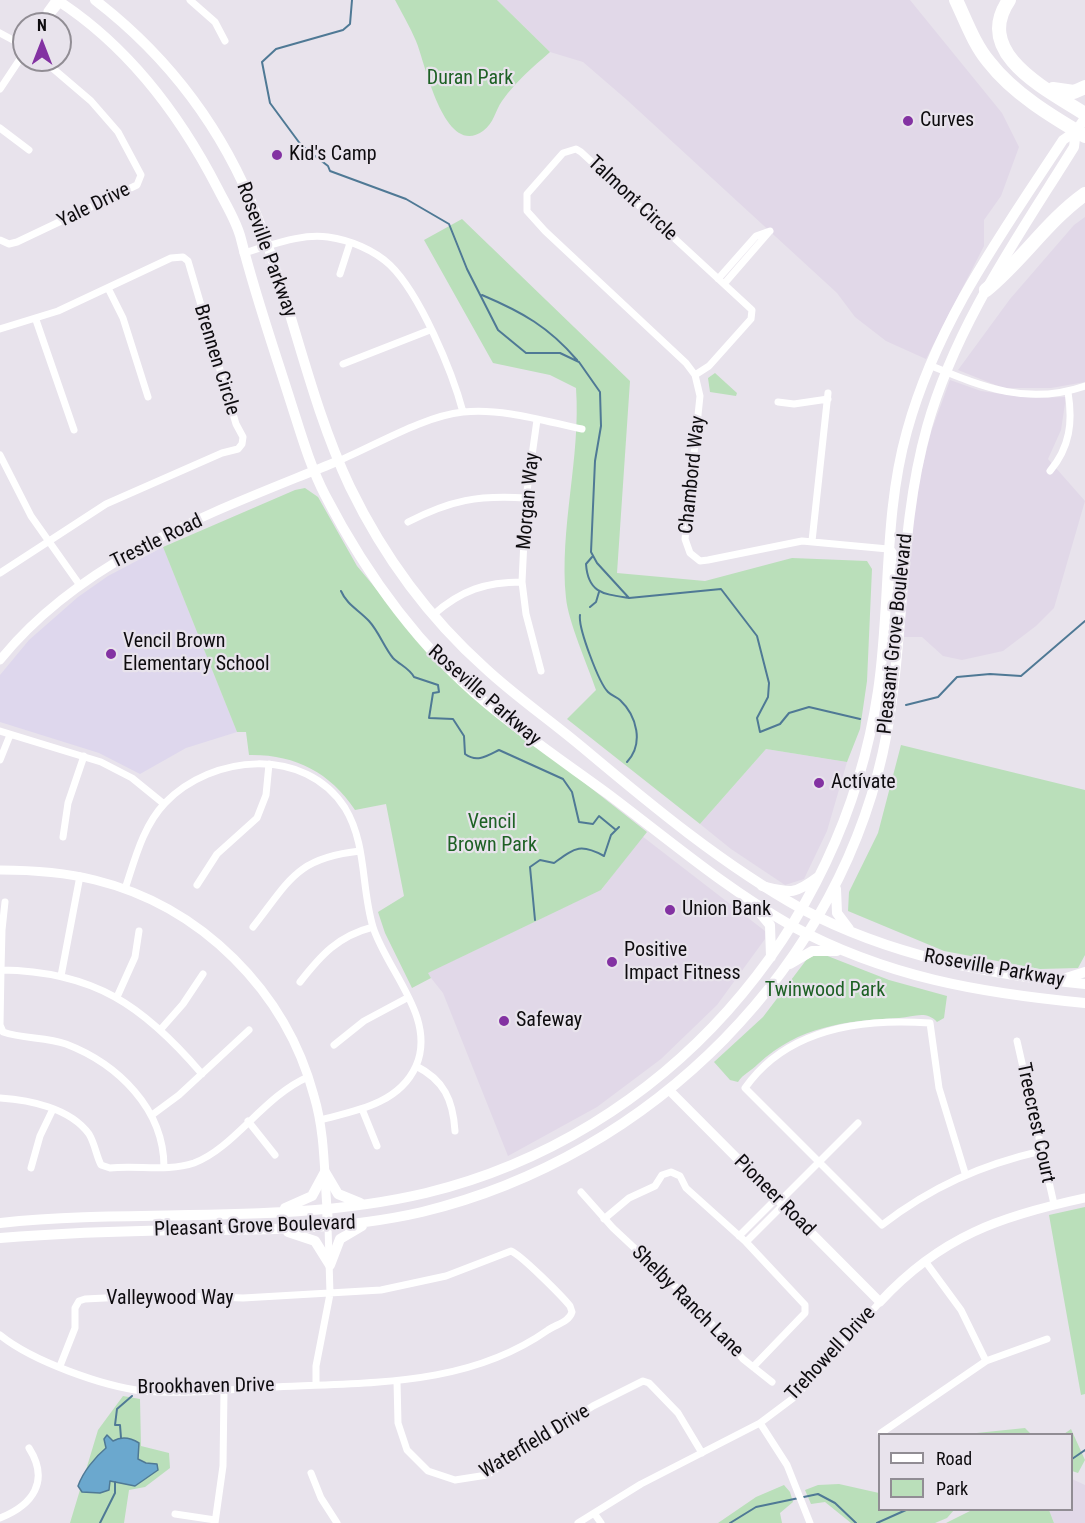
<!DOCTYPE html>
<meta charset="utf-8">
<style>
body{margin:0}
#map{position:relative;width:1085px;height:1523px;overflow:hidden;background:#e8e3ec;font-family:"Roboto Condensed",sans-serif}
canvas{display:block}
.legend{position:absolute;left:878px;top:1433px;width:195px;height:78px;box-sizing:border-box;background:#e8e3ec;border:2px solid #918d94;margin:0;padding:8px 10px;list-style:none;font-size:18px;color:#0e0c0f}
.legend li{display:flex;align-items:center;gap:12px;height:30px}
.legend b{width:30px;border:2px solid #918d94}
.north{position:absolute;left:12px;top:12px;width:60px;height:60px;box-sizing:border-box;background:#e8e3ec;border:2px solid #918d94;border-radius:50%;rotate:0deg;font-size:16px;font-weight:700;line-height:24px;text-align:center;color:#0e0c0f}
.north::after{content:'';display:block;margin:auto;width:21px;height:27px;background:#8332a2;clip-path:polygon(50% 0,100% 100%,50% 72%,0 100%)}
</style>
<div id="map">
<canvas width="1085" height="1523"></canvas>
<ul class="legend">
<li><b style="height:8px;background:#fff"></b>Road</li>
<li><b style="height:16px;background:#badfba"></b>Park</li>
</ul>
<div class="north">N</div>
</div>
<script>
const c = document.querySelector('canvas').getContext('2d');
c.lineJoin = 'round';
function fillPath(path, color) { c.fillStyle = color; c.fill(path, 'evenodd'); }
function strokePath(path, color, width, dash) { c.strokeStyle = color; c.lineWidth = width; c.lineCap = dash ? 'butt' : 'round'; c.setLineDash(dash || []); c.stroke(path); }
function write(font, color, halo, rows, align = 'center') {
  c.font = font + ' "Roboto Condensed",sans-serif'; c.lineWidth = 4.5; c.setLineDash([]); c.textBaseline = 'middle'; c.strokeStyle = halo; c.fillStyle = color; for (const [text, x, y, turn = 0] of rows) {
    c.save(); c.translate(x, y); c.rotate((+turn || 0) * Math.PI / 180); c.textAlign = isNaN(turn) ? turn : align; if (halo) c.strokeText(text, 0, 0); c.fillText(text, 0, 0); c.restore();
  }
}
fillPath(new Path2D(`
 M497,0H910L1002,113L1019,147L1001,196L984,220V246L926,359L886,341L855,317L837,293L627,100L583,62L550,52Z
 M1085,217V382L1051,388H1003L958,370L1010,299L1074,225Z
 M950,380L981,391L1031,398L1066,397L1061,430L1048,459L1085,501L1054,608L1036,626L1003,651L962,660L943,656L922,637H904L915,497L931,432Z
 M766,749L847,762L827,831L804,879L785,885L731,849L700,824Z
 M642,836L765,931V939L717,1005L661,1059L597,1107L508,1156L443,993L427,973L602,889Z
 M1072,1479L1085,1485V1523H1054L1049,1510H1072Z`), '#e1d8e8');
fillPath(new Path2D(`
 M163,547L237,732L186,748L140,774L99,753L0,722V675L29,640L78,597L108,576Z`), '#ded7ed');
fillPath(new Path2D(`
 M395,0H497L550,52C532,68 516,81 502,101C495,111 494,123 483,131C444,159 425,62 416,41C410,27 402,13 395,0Z
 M462,219L630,381L617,573L705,581L792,558L867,561L872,569L867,681L860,729L847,762L766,749L700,824L567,719L596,690C588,666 568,621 566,598C559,528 581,458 576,388L550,375L493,363L424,240Z
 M715,373L737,393L736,396L710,392L708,378Z
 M305,488L318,497L357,566L423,645L503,719L647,832L601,890L428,973L431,978L412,988L385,933L378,912L404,896L386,804L355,810C330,772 294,754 249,755L246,732H237L163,547L295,490Z
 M901,745L1085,790V955L1078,968L1040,969L944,951L848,911L849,892L878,833Z
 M816,955H825L889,980L947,996L944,1018L937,1022C926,1010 914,1017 899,1018C845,1021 799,1026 758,1064C751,1071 743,1074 738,1082L730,1080L714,1062L763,1017L807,959Z
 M1085,1207V1394L1081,1395L1049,1215Z
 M123,1396L140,1399L141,1446L169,1453L170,1468L145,1487L129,1490L124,1523H70L98,1430Z
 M1025,1428L1031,1434H967Z
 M1071,1429L1085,1460L1078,1473L1072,1471V1434H1064Z
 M839,1484L879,1493L880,1510H954L947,1518L935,1523H851L825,1502L811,1504L805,1490L818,1485Z
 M784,1485L790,1492L793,1502L780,1513L782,1523H718L756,1497Z
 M972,1510H1049L1054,1523H946Z`), '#badfba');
const water = new Path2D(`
 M107,1435L113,1441C122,1436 131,1438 139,1443L138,1459L146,1463L157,1464L158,1470L135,1486L110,1481L109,1490L100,1493L82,1492L78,1486C83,1472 95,1457 106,1448L104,1439Z`);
fillPath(water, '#6ba8ce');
strokePath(water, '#4f7995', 1.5);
strokePath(new Path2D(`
 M352,0L350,24L343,30L276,49L262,62L270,103L301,145L328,166L330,171L406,199L449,224L467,269L498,330L526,353H560L579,362L600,392L601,426L595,461L591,552L597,563L629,598L721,589L757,636L769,683L768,697L757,718L760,732L780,724L789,713L809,707L860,719
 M482,295C522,312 549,327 577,360
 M592,557L586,564C588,593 603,594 629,598
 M341,591C347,605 359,610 369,621C379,632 384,647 393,658C400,665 409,668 414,677L438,685L439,692L433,693L429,718L453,719L464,736L465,754C477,763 487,756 499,750L563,779L572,792L579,822L593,824L599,816L616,830
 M590,607L596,602L599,592
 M580,615C578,628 599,683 608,692C612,696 617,697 620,700C637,716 644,744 627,762
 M906,705L938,697L957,677L990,674L1021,676L1085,621
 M535,920L530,867L540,860L554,863C575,848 580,843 604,856L611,835L619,827
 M121,1438L120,1425H115L117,1409L132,1396
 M1072,1459L1085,1450
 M944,1510H948
 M100,1523L115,1493V1482
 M730,1523L756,1507L818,1494L835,1503L856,1523
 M877,1523L906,1510`), '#4f7995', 2);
strokePath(new Path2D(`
 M190,0L215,22L225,41
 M49,15L47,11L55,0
 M43,24L62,1
 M0,33L24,46
 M0,89L24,53
 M0,128L29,150
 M0,240L9,244L17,242L137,185L141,175L118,132L91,101L43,60
 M243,253C270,246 300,233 328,237C350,240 374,250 390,265C420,294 452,371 463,412
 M340,274L350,243
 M718,279L756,236L770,231
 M724,284L769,232
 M108,288L123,318L148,397
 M36,320L74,430
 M0,329L58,311L171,258L183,257L188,261L236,424L243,437L242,444L238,449L222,453L106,504L0,573
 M343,364L430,330
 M929,365C983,387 1027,406 1085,386
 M695,375L709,366L751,319L752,310L581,152L576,149L563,153L527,194V211L545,231L686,363L695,375L700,396L685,539L690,553L700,561L708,560L802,541L888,549
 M778,402L794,404L828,399
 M537,420L526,498L522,582L526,614L541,671
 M0,455L31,516L79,584
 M338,461C376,445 424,416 463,412C503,408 544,421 582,429
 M1050,471C1070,447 1073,422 1068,392
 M408,522C451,500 478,495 526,498
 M812,541L828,393
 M433,615C461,590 486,582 522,582
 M0,731L101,762L132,778L164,804
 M0,760L10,735
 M63,837L68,803L84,756
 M197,885L217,854L257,818L266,795L269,764
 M125,889C135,859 143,826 165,803C212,754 305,746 345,808C367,844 361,888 373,927C387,971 437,1018 416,1066C399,1104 355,1111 320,1120
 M253,927C290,880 296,858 360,851
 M1,970L2,930L5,902
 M61,976L80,876
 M300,982C321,955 338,936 373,927
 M117,997L135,957L139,931
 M161,1029L183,1004L203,974
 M1017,1041L1054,1204
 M334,1045L364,1021L407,998
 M416,1066C444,1080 453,1100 455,1131
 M0,1098C30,1100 70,1108 89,1134C95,1144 96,1155 101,1165L110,1168C137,1165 168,1172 194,1163C234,1148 264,1096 308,1077
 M362,1109L377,1146
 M152,1115L179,1095L249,1030
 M248,1121L275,1155
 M164,1167C164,1109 118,1064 66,1044C46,1037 23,1039 3,1032L0,1025L1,970C94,971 144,1006 202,1074
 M31,1168L40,1136L53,1109
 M965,1173L939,1088L930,1023C861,1018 787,1028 745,1088L882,1225C931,1187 981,1165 1041,1151
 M581,1192L613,1228L691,1301L743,1359L772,1382
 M780,1201L858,1123
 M604,1219L629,1198L655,1186L662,1175L671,1172L680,1176L686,1188L746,1242L805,1305V1313L753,1367
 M739,1236L777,1198
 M746,1242L783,1205
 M925,1261L961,1310L986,1361
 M0,1335C32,1361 102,1386 143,1391C187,1395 232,1389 276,1387C370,1382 467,1387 548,1330C557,1324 569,1322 572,1312L570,1306C561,1295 521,1255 511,1251L446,1276L381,1290L243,1298L165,1295L85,1299L79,1301L75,1308V1328L60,1366
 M397,1381L398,1423L407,1450L428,1471L455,1480L487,1475L593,1406L643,1381L649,1383L678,1413L702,1453
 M316,1385V1366L330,1294L328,1226
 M760,1423L787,1465L810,1523
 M881,1433L986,1361L1047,1339
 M311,1473L321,1498L337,1523
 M594,1513L601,1523
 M175,1514L215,1520
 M0,1518C33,1505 50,1481 29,1448
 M215,1523L223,1466L224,1390
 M578,1523L641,1484L760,1423L796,1396L880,1302`), '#fff', 7);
strokePath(new Path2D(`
 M0,660C85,555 217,511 338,461
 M0,870C32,870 63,872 95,880C201,906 286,991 314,1096C325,1133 324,1170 327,1208
 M669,1090L880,1302C941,1236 1001,1216 1085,1198`), '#fff', 9);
strokePath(new Path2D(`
 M57,0C128,46 180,115 218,189C226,205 237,222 241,239C255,295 274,349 291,403C301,434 310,466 325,495C366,574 417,645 485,702C524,735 567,764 608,794C669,840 725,888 792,926
 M95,0C169,57 223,129 257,216C292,305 309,400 350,487C383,555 428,617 485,668C515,696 550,720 582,747C651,805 723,865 802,909
 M327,1208L328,1226`), '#fff', 10);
strokePath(new Path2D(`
 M888,549C901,557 894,585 893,599
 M762,886C791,893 794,895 818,877
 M836,889L837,913L849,929
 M751,902L770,925L771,957
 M802,909C891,956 986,974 1085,984
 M792,926C886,977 980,993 1085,1003
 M790,964L812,951H837
 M1063,979L1085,972
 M325,1172L338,1194L360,1203
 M285,1208L312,1196L325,1172
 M0,1223C141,1208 287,1226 426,1193C664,1135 842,932 878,691C891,604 883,516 907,431C937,322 1002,233 1063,140L1076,131L1085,118
 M288,1232L315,1241L330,1265
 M0,1238C61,1233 123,1231 185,1230C264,1230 344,1230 422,1212C651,1157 844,966 887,732C905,631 899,527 927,427C956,324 1018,237 1074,147L1076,131
 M330,1265L340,1239L362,1226`), '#fff', 10);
strokePath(new Path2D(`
 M956,0C966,21 974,44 989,62C1013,93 1051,116 1085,136
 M1009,0C972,54 1048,90 1085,114
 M1053,89L1074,92L1085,87
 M986,290C1022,261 1047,221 1085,194`), '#fff', 14);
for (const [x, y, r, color] of [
 [908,121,6,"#8332a2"],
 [277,155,6,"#8332a2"],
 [111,654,6,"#8332a2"],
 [819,783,6,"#8332a2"],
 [670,910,6,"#8332a2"],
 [612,962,6,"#8332a2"],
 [504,1021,6,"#8332a2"]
]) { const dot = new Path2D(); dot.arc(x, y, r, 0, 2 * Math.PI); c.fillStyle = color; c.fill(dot); strokePath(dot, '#e8e3ec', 2); }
write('20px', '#1e6125', '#e8e3ec', [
 ["Duran Park",470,79],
 ["Vencil",492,823],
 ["Brown Park",492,846],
 ["Twinwood Park",825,991]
]);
write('20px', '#0e0c0f', '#e8e3ec', [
 ["Curves",920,121],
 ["Kid's Camp",289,155],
 ["Vencil Brown",123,642],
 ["Elementary School",123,665],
 ["Actívate",831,783],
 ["Union Bank",682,910],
 ["Positive",624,951],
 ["Impact Fitness",624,974],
 ["Safeway",516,1021]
], 'left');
write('20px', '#0e0c0f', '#e8e3ec', [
 ["Talmont Circle",632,199,43],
 ["Yale Drive",94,206,-26],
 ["Roseville Parkway",266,250,70],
 ["Brennen Circle",216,360,73],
 ["Chambord Way",693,475,-84],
 ["Morgan Way",529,501,-85],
 ["Trestle Road",157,542,-26],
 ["Pleasant Grove Boulevard",896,634,-84],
 ["Roseville Parkway",484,696,41],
 ["Roseville Parkway",994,969,10],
 ["Treecrest Court",1035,1123,78],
 ["Pioneer Road",774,1196,45],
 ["Pleasant Grove Boulevard",255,1227,-2],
 ["Valleywood Way",170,1299],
 ["Shelby Ranch Lane",687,1302,45],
 ["Trehowell Drive",831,1354,-47],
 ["Brookhaven Drive",206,1387,-1],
 ["Waterfield Drive",535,1442,-31]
]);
</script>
